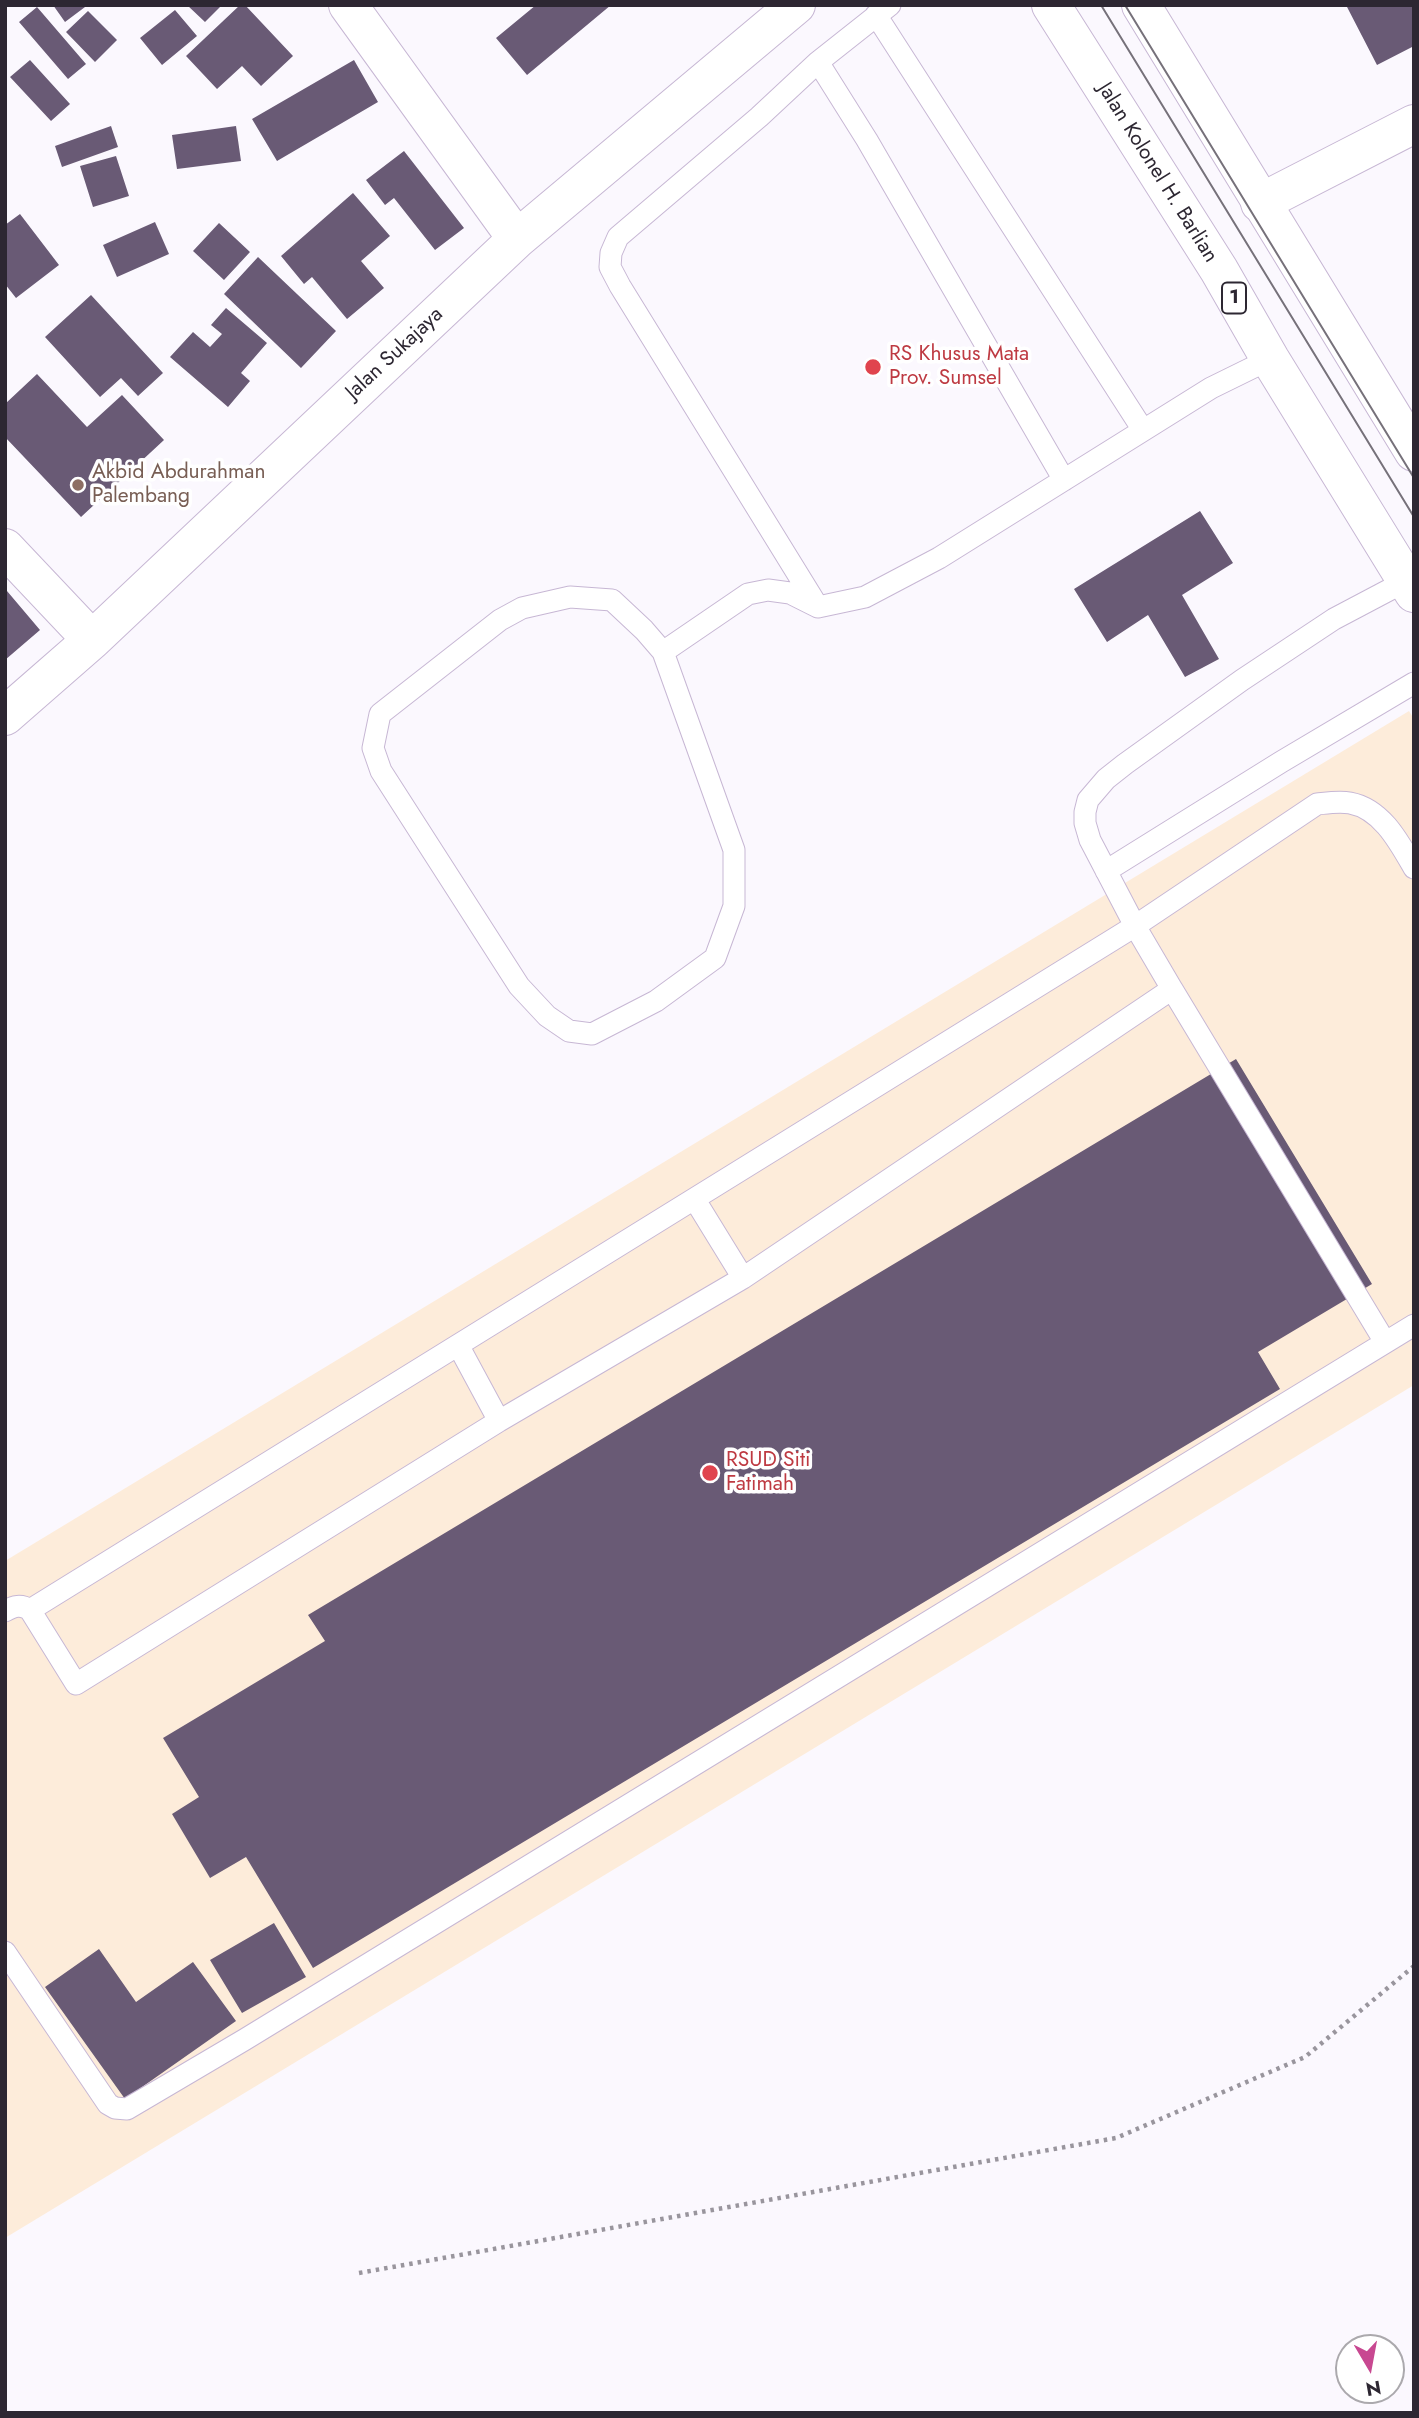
<!DOCTYPE html>
<style>
body{margin:0}
#map{position:relative;width:1419px;height:2418px;overflow:hidden;background:#fbf8fe;font-family:Jost,sans-serif}
canvas{display:block}
.frame{position:absolute;inset:0;border:7px solid #2d2732;pointer-events:none}
.north{position:absolute;left:1335px;top:2334px;width:70px;height:70px;box-sizing:border-box;background:#fff;border:2px solid #aba9ad;border-radius:50%;rotate:170deg;font-size:19px;font-weight:700;line-height:28px;text-align:center;color:#2d2732}
.north::after{content:'';display:block;margin:auto;width:24px;height:32px;background:#c84891;clip-path:polygon(50% 0,100% 100%,50% 72%,0 100%)}
</style>
<div id="map">
<canvas width="1419" height="2418"></canvas>
<div class="frame"></div>
<div class="north">N</div>
</div>
<script>
const c = document.querySelector('canvas').getContext('2d');
c.lineJoin = 'round';
function fillPath(path, color) { c.fillStyle = color; c.fill(path, 'evenodd'); }
function strokePath(path, color, width, dash) { c.strokeStyle = color; c.lineWidth = width; c.lineCap = dash ? 'butt' : 'round'; c.setLineDash(dash || []); c.stroke(path); }
function write(font, color, halo, rows, align = 'center') {
  c.font = font + ' Jost,sans-serif'; c.lineWidth = 7; c.setLineDash([]); c.textBaseline = 'middle'; c.strokeStyle = halo; c.fillStyle = color; for (const [text, x, y, turn = 0] of rows) {
    c.save(); c.translate(x, y); c.rotate((+turn || 0) * Math.PI / 180); c.textAlign = isNaN(turn) ? turn : align; if (halo) c.strokeText(text, 0, 0); c.fillText(text, 0, 0); c.restore();
  }
}
fillPath(new Path2D(`
 M1409,711L1414,719V1385L5,2238V1561Z`), '#fdecda');
fillPath(new Path2D(`
 M53,5H83L85,7L65,22Z
 M187,5H222L205,22Z
 M240,5H245L293,56L261,86L242,66L217,89L186,56Z
 M536,5H611L527,75L496,38Z
 M1346,5H1414V46L1377,65Z
 M37,7L86,64L68,79L19,22Z
 M175,10L197,36L162,65L140,38Z
 M88,11L117,40L95,62L66,32Z
 M30,60L70,104L51,121L10,77Z
 M354,60L378,102L277,161L252,119Z
 M111,126L118,147L62,167L55,146Z
 M236,126L241,161L177,169L172,135Z
 M404,151L464,228L435,250L394,198L385,205L366,180Z
 M116,156L129,196L93,207L80,166Z
 M353,193L390,236L361,261L384,288L347,319L312,277L304,284L281,256Z
 M20,214L59,265L16,298L5,284V225Z
 M155,222L169,254L117,277L103,245Z
 M219,223L250,252L224,280L193,251Z
 M258,257L336,331L301,368L224,294Z
 M91,295L163,373L138,396L121,378L100,397L45,337Z
 M226,308L267,343L241,373L250,381L228,407L170,357L193,332L210,347L222,334L211,325Z
 M37,374L87,427L122,395L164,440L81,517L5,437V404Z
 M1200,511L1233,563L1182,595L1219,659L1185,677L1148,615L1107,642L1074,589Z
 M7,591L40,630L5,660V593Z
 M1236,1059L1372,1284L1258,1352L1280,1389L313,1968L246,1857L210,1878L172,1814L199,1797L163,1738L325,1641L308,1615Z
 M274,1923L306,1977L242,2013L210,1960Z
 M99,1949L136,2002L193,1962L236,2021L125,2099L45,1987Z`), '#695a75');
const lane = new Path2D(`
 M876,15L1143,430
 M818,62L867,140L1064,480
 M570,597L612,600L644,630L663,652L734,850V906L715,958L656,1001L592,1034L569,1031L547,1016L519,986L381,771L373,748L380,714L500,620L522,608Z
 M818,607L620,286L610,267L611,253L618,237L759,117L818,62L890,5
 M663,652L748,594L768,590L790,593L818,607L865,597L939,558L1211,388L1270,359
 M1106,871L1281,762L1414,683
 M1172,989L1385,1342
 M695,1200L743,1278
 M458,1345L499,1421
 M30,1610L1135,926L1317,804C1327,803 1339,801 1350,803C1382,809 1399,842 1414,868
 M5,1611C14,1606 21,1604 30,1610L76,1684L499,1421L743,1278L1172,989L1135,926L1090,840L1085,823V812L1088,800L1106,779L1125,764L1242,680L1334,619L1406,581
 M5,1952L108,2104L115,2108L127,2109L244,2040L1414,1325`);
const street = new Path2D(`
 M348,5L517,239
 M1260,203L1414,124
 M5,548L92,640
 M5,716L92,640L517,239L796,5`);
const highway = new Path2D(`
 M1051,5L1219,270L1270,359L1414,593
 M1141,5L1414,452`);
strokePath(lane, '#c7b7d4', 23);
strokePath(street, '#c7b7d4', 40);
strokePath(highway, '#c7b7d4', 40);
strokePath(new Path2D(`
 M359,2273L1116,2138L1305,2057L1414,1966`), '#99959d', 4.5, [3.5, 5]);
strokePath(lane, '#fff', 21);
strokePath(street, '#fff', 38);
strokePath(highway, '#fff', 38);
strokePath(new Path2D(`
 M1101,5L1414,517
 M1125,5L1414,478`), '#76717a', 2);
for (const [x, y, r, color] of [
 [873,367,9,"#e0444e"],
 [78,485,7,"#8d6e63"],
 [710,1473,9,"#e0444e"]
]) { const dot = new Path2D(); dot.arc(x, y, r, 0, 2 * Math.PI); c.fillStyle = color; c.fill(dot); strokePath(dot, '#fff', 2.5); }
for (const [x, y, w] of [
 [1234,298,24]
]) { const box = new Path2D(); box.roundRect(x - w / 2, y - 15.5, w, 31, 5); c.fillStyle = '#fff'; c.fill(box); strokePath(box, '#2d2732', 2); }
write('bold 19px', '#2d2732', null, [
 ["1",1234,298]
]);
write('21px', '#2d2732', '#fff', [
 ["Jalan Kolonel H. Barlian",1157,173,58],
 ["Jalan Sukajaya",395,354,-43]
]);
write('21px', '#be3a42', '#fff', [
 ["RS Khusus Mata",889,355],
 ["Prov. Sumsel",889,379],
 ["RSUD Siti",726,1461],
 ["Fatimah",726,1485]
], 'left');
write('21px', '#785e54', '#fff', [
 ["Akbid Abdurahman",92,473],
 ["Palembang",92,497]
], 'left');
</script>
